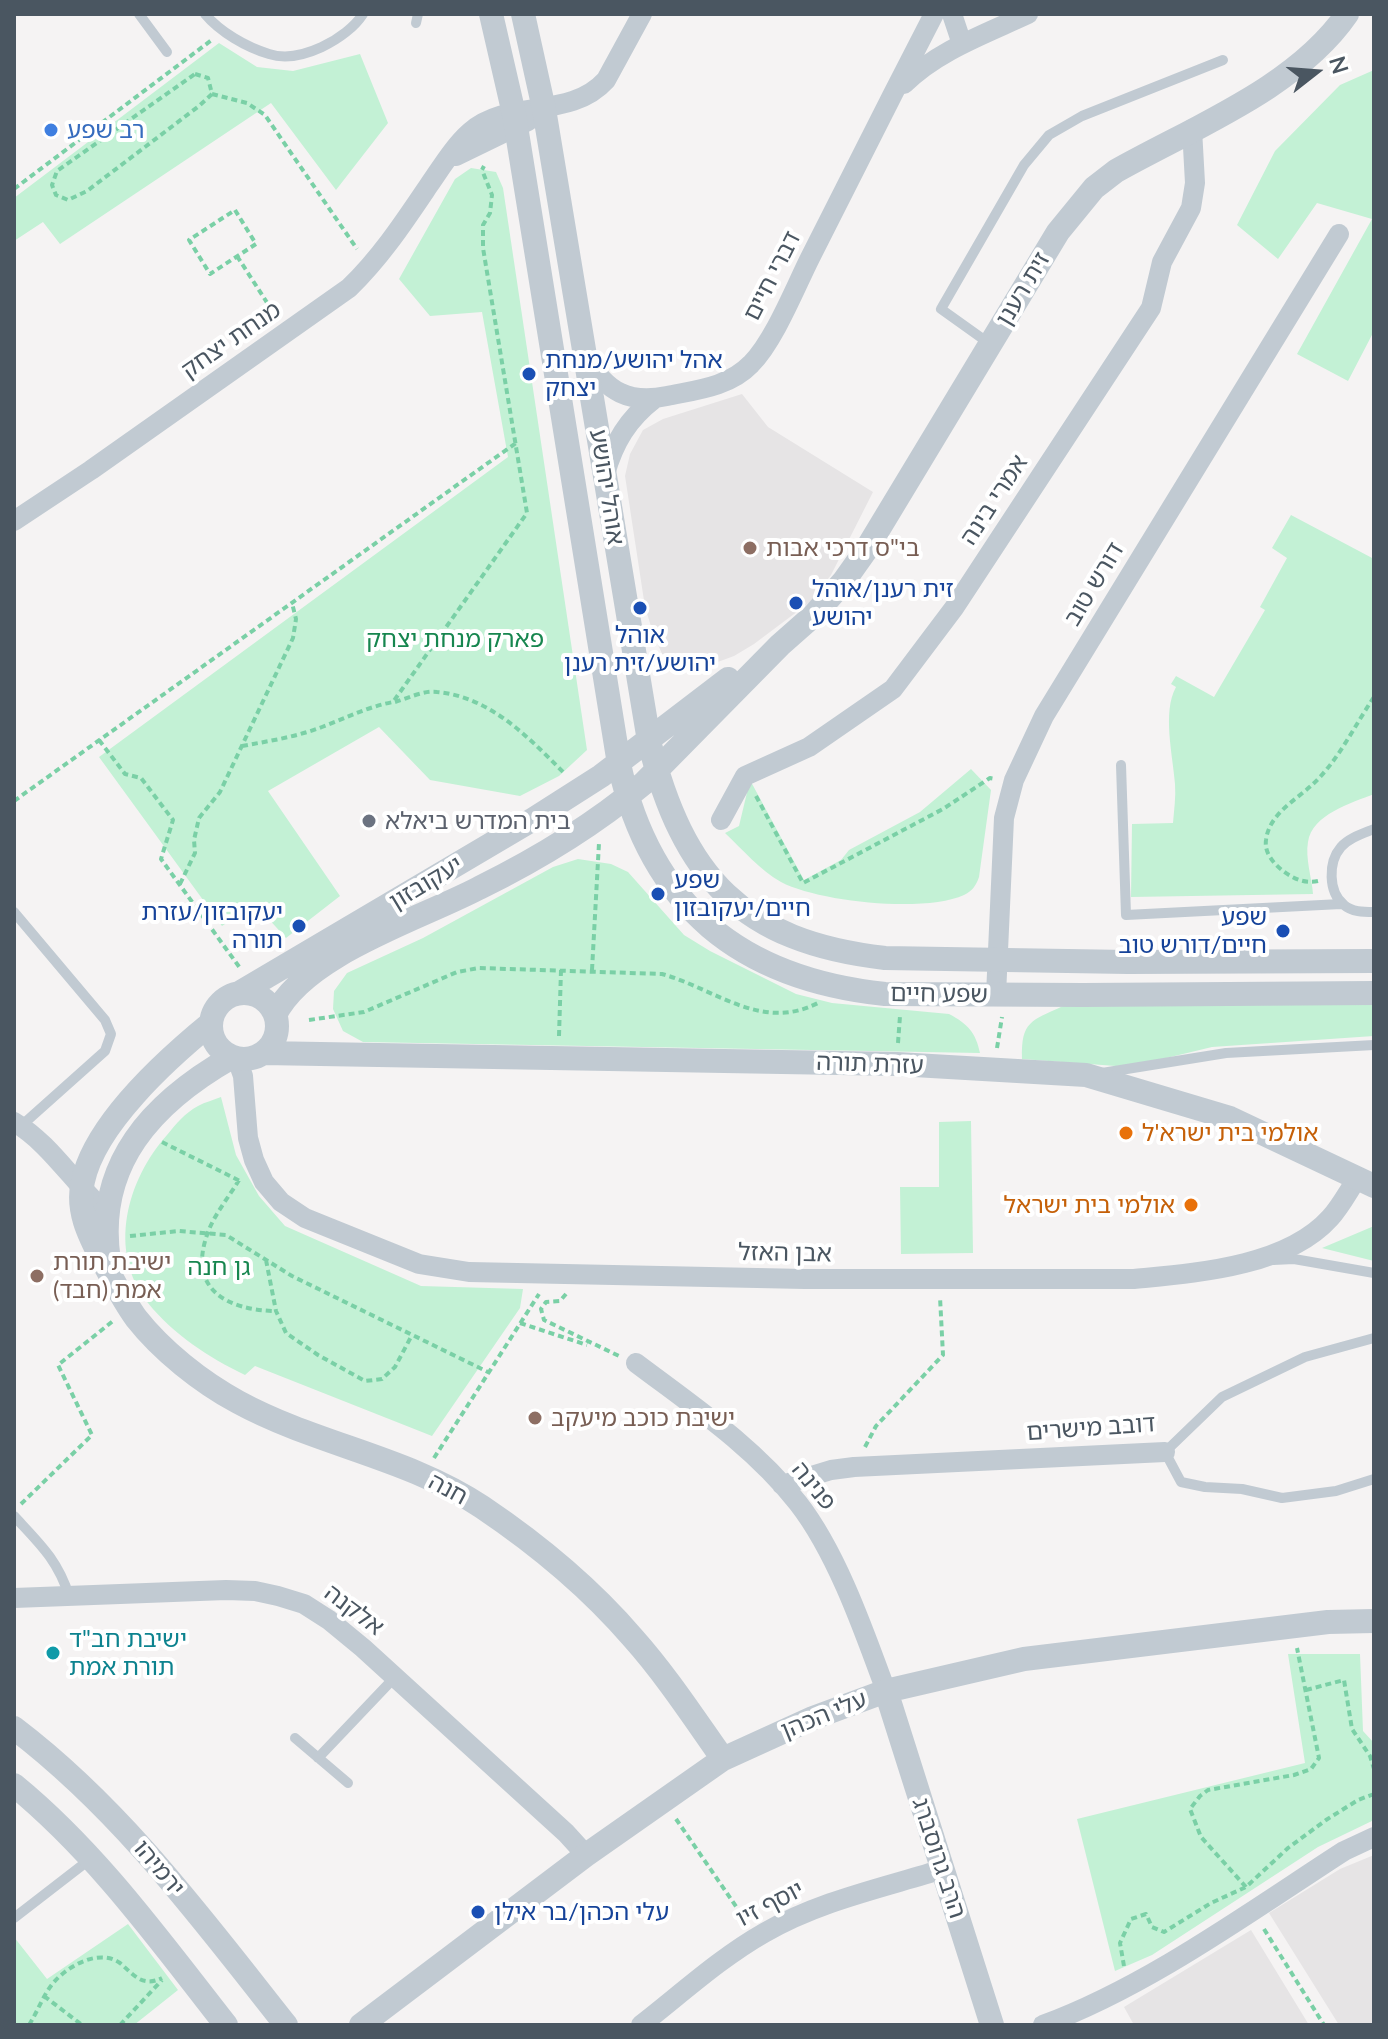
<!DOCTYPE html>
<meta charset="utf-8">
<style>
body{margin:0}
#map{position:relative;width:1388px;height:2039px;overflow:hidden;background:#f5f3f3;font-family:Lato,sans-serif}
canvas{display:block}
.frame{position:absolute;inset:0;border:16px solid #4a5661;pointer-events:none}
.north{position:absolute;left:1276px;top:32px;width:80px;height:80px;-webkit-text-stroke:6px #fff;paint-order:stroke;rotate:73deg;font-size:22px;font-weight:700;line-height:32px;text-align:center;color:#4a5661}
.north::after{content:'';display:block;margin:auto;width:28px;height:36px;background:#4a5661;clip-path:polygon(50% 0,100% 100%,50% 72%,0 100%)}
</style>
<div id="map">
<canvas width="1388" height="2039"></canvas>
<div class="frame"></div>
<div class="north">N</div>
</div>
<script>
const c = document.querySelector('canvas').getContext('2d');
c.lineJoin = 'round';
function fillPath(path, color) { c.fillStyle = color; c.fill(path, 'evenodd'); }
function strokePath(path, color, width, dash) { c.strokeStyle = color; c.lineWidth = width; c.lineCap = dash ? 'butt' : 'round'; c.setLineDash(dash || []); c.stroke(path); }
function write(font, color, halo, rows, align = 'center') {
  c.font = font + ' Lato,"Noto Sans Hebrew",sans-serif'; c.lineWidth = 8; c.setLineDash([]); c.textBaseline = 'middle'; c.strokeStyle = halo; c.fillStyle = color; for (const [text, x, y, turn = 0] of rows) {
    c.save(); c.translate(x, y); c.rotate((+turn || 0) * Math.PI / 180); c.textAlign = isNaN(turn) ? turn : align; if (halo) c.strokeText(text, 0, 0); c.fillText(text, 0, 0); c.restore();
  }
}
fillPath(new Path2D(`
 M742,394L768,427L873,492L831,575L810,602L754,644L734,656L715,663L683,665L664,658L654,636L645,607L625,476L630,454L643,430L663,419Z
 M1374,1855V2025H1339L1269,1913L1340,1869Z
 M1251,1930L1309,2025H1134L1124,2007Z`), '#e6e4e5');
fillPath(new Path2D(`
 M219,43L257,67L293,71L360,54L388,123L336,190L271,103L60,244L43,222L14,241V198Z
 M1374,70V331L1348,381L1297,354L1372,219L1317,203L1278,259L1237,225L1275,151L1340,85Z
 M471,168L496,172L503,188L587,750L559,776L520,796L430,780L379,727L268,791L340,896L286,938L255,904L222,926L99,757L508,457L482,312L430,316L399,279L455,179Z
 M1291,515L1374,559V794C1352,803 1312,814 1308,842C1305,858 1312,879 1313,894L1131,897L1132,824L1173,823C1174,810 1176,797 1175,784C1173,756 1162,712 1176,687L1171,684L1176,676L1214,697L1265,610L1260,607L1287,558L1272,548Z
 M971,769L991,790L979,877C976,886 972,891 964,895C925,913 819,902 781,882C760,870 743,850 725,833L739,826L750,780L804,880L841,860L849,850L920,812Z
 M578,859L611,864L628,872L684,935L710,951L796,994L832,1003L949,1014C968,1024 976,1033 980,1053L363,1042L343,1031L333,1009L334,991L347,973L423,938L553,867Z
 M1374,1001V1036L1212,1047L1129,1067L1022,1059C1021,1021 1031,1021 1063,1006Z
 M221,1097L236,1155L259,1196L285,1226L421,1286L523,1289L520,1308L432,1436L255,1366L245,1375C208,1357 174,1335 148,1303C107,1251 127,1180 167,1135C176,1124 185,1113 198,1106C205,1102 214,1100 221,1097Z
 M971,1121L973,1253L901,1254L900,1187H939V1122Z
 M1374,1226V1261L1322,1248Z
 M1288,1654H1360L1363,1731L1374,1743V1820L1318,1847L1152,1955L1115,1971L1077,1819L1305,1763Z
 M128,1924L178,1990L134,2025H14V1937L47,1979Z`), '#c3f1d5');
strokePath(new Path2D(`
 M195,74L208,78L212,94L199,106L87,191L68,200L56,195L52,185L57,171Z
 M212,94L247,103L265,115L357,249
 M14,189L213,39
 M235,210L256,244L210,274L189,240Z
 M237,256L275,315
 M395,702C408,698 425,690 437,692C491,697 529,738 565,774
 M99,740L125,774L141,778L173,820L161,859L240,968
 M242,746C269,741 296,737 322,727C346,718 367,707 393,702L527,513L483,248V225L490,213L492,195L482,170L484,166
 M756,796L803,883L943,809L990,778L996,779
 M14,801L516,443
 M1318,881C1305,884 1294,879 1283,871C1274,864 1264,853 1266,840C1269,814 1296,800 1313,784C1338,761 1355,725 1374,697
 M180,884L195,853L194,840L199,818L220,792L293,638L296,619L292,603
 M592,970L599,843
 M309,1020L364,1012L457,972L479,968L662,974C716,989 761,1032 818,1003
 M559,1036L561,970
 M898,1043L900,1016
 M997,1048L1002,1017
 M162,1142L240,1181
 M239,1180C229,1197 213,1216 207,1235C188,1289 227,1310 275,1311
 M130,1236L179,1231L226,1235L292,1276L490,1373
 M266,1260L276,1311L286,1333L318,1355L365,1381L382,1379L395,1367L412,1335
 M566,1294L560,1301L546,1302L541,1309L544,1320L619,1356
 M520,1323L587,1345
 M865,1447L876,1426L943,1355L940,1297
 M434,1458L539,1294
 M21,1504L92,1435L58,1365L113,1321
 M1306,1690L1344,1680L1352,1729L1370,1756L1374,1769
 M676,1819L746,1921
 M1246,1887L1201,1837L1190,1809L1200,1796L1208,1790L1294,1775L1311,1769L1319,1758L1297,1648
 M1264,1929L1324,2025
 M1124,1966L1120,1943L1131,1919L1146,1914L1152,1927L1164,1932L1211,1903L1246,1887L1288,1848L1326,1820L1358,1800L1374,1794
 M44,1996L82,2025
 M29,2025C38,2011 43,1995 54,1982C68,1966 99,1948 120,1963C133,1974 142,1988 162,1978
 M120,2025L162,1980`), '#7ad0a6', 4, [6, 4]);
strokePath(new Path2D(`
 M139,14L167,52
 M205,14C220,32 246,47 269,54C300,64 347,39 363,14
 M416,23L418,14
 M990,344L941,309L1024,165L1049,135L1082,116L1223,60
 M1121,765L1126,915L1341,904
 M1374,829C1362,834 1349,838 1341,847C1328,862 1328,892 1344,905C1352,912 1363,912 1374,912
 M14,912L105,1020L111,1034L105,1051L21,1126
 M1102,1073L1226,1053L1374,1045
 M1273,1260L1294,1259L1374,1273
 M1374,1338L1305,1357L1222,1397L1165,1452L1181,1482L1205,1487L1242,1489L1282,1498L1336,1491L1374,1479
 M14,1516C39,1543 58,1560 69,1596
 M295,1738L348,1783
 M318,1758L395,1677
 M14,1918L89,1860`), '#c1cad2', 10);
strokePath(new Path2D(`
 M952,14L962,44
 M904,84C937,51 985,34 1028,14
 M456,156L528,121
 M588,359C606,392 630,404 667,396C696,390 729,387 751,364C774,341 795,288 810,258C851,177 892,95 934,14
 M605,474C614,442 628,419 654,399
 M14,521L91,470L349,288C381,257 404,222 429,185C441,168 454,146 470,132C509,98 570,120 606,80L642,14
 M721,820L745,776L809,747L893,689L954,608L1151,308L1162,262L1191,208L1195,183L1192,129
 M996,995L1004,818L1014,780L1044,716L1339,234
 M237,1059L243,1076L248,1138L254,1160L264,1182L281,1202L305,1218L419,1264L469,1272L805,1279H1134C1195,1273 1286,1267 1330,1218C1341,1206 1349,1190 1358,1177
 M14,1122C51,1144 73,1183 106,1212
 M636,1363C693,1406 753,1446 798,1503C837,1553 864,1631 886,1691
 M782,1485L831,1470L854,1467L1165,1452
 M14,1598L226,1590L255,1591L278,1596L304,1604L329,1620L363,1648L566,1833L586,1855
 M641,2025C681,1994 720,1958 764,1933C819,1901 882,1888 943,1869
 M1043,2025C1147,1987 1251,1911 1344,1851L1374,1837`), '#c1cad2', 20);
strokePath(new Path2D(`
 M491,14L514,114L619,764C651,907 741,979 885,994L1083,995L1374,993
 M523,14L544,109L649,741C683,877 742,942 885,958L1128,962L1374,961
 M239,993L532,820L601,776L728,679
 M211 1026a33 33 0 1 1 66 0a33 33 0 1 1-66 0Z
 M275,1015C305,954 420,919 479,888C536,860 595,824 644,783L780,645L814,615L844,581L866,550L1058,232L1094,188L1116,171C1192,128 1296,88 1347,14
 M211,1023C167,1059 95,1124 83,1181C76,1210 89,1235 102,1260C113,1280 123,1300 136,1318C162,1351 201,1382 238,1402C317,1445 407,1457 482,1507C537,1544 590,1588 633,1638C666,1675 694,1718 723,1759
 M263,1053L897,1064L1086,1075L1230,1118L1374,1186
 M109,1261C94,1164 153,1102 232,1057
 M886,1691L992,2025
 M14,1728C122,1810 202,1919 286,2025
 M14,1785C97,1853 160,1941 226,2025
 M361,2025L586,1855L723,1759L813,1718L886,1691L1024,1659L1328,1622L1374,1621`), '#c1cad2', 24);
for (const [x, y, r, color] of [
 [51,130,8,"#3f7fe0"],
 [529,374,8,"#1a4fb4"],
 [750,548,8,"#8d6e63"],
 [796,603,8,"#1a4fb4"],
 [640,608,8,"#1a4fb4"],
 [369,821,8,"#6b7280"],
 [658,894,8,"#1a4fb4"],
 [299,926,8,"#1a4fb4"],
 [1283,931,8,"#1a4fb4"],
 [1126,1133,8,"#e8710a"],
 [1191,1205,8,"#e8710a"],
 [37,1276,8,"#8d6e63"],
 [535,1418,8,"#8d6e63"],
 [53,1653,8,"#0f9aa8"],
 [478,1912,8,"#1a4fb4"]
]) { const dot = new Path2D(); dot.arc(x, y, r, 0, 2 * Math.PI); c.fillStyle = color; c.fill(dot); strokePath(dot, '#fff', 3); }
write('24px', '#366cbe', '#fff', [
 ["רב שפע",67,130]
], 'left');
write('24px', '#4a5661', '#fff', [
 ["דברי חיים",772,276,-63],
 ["זית רענן",1023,289,-59],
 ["מנחת יצחק",231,340,-35],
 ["אוהל יהושע",607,487,81],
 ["אמרי בינה",994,500,-57],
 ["דורש טוב",1094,584,-59],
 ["יעקובזון",426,883,-31],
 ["שפע חיים",939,994,1],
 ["עזרת תורה",870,1064,2],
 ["אבן האזל",785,1253,1],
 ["דובב מישרים",1091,1428,-4],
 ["פנינה",814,1486,51],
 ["חנה",448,1489,28],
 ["אלקנה",354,1610,37],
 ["עלי הכהן",824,1715,-22],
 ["הרב גרוסברג",939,1858,72],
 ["ירמיהו",159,1868,50],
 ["יוסף זיו",770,1904,-27]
]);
write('24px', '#164399', '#fff', [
 ["אהל יהושע/מנחת",545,360],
 ["יצחק",545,388],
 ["זית רענן/אוהל",812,589],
 ["יהושע",812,617],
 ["אוהל",640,635,"center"],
 ["יהושע/זית רענן",640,663,"center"],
 ["שפע",674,880],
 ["חיים/יעקובזון",674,908],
 ["יעקובזון/עזרת",283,912,"right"],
 ["תורה",283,940,"right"],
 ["שפע",1267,917,"right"],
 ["חיים/דורש טוב",1267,945,"right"],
 ["עלי הכהן/בר אילן",494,1912]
], 'left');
write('24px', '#785e54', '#fff', [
 ["בי\"ס דרכי אבות",766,548],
 ["ישיבת תורת",53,1262],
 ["אמת (חבד)",53,1290],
 ["ישיבת כוכב מיעקב",551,1418]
], 'left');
write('24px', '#17864f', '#fff', [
 ["פארק מנחת יצחק",455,639],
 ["גן חנה",219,1267]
]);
write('24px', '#5b616d', '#fff', [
 ["בית המדרש ביאלא",385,821]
], 'left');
write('24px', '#c56008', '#fff', [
 ["אולמי בית ישרא'ל",1142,1133],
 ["אולמי בית ישראל",1175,1205,"right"]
], 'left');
write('24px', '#0d838f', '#fff', [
 ["ישיבת חב\"ד",69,1639],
 ["תורת אמת",69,1667]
], 'left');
</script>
